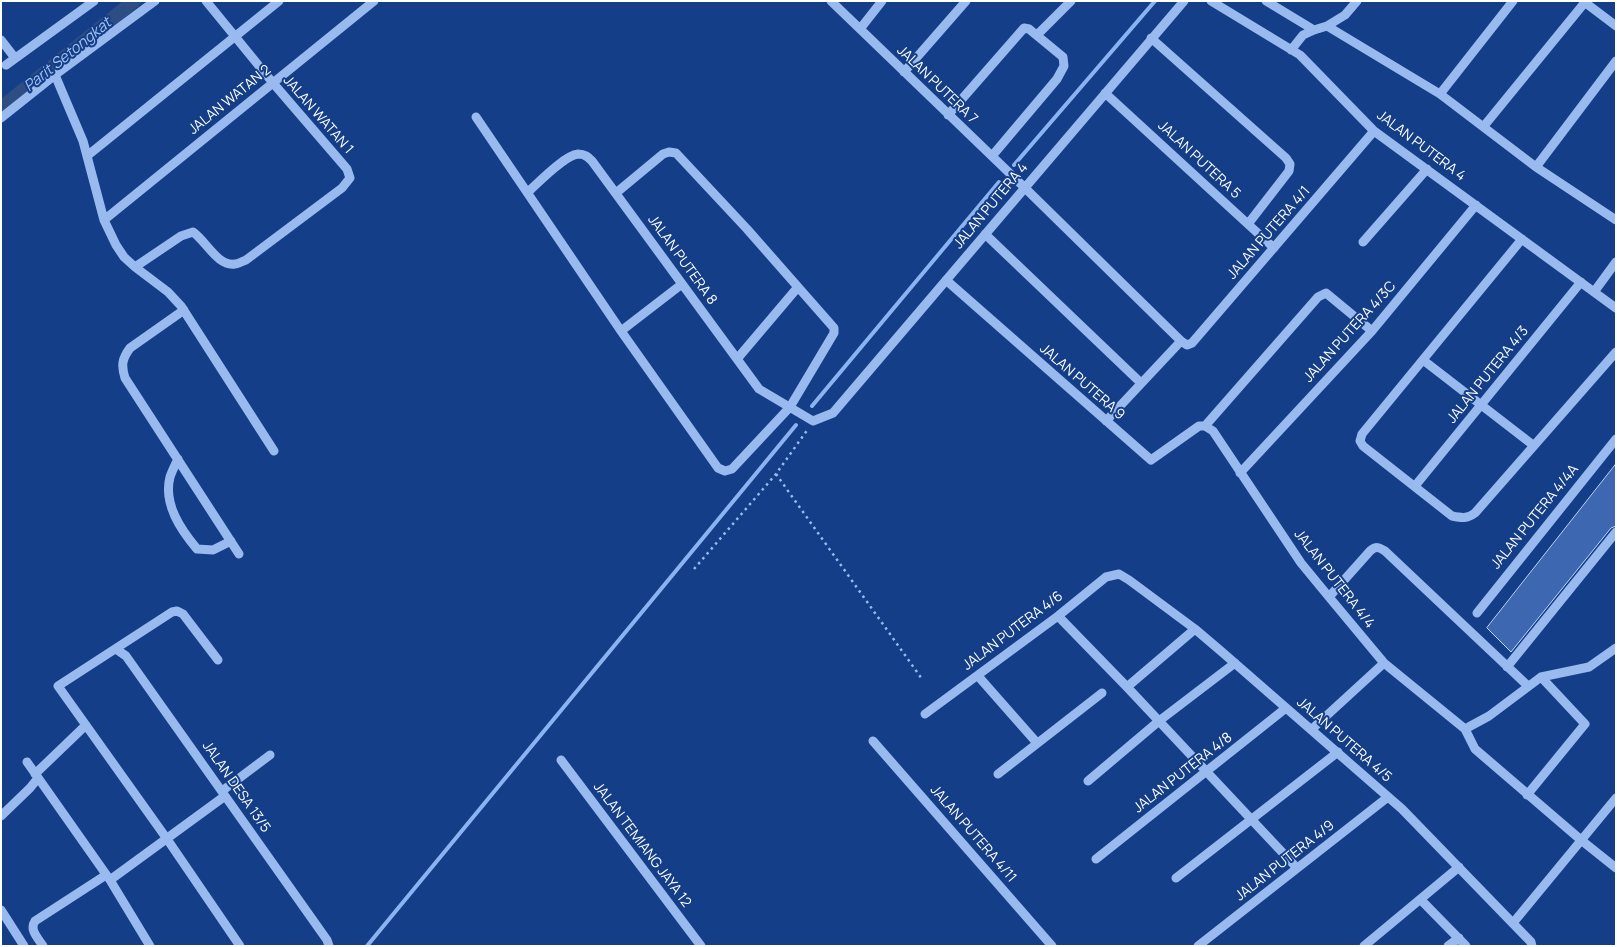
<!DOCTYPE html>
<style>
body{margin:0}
#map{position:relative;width:1617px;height:947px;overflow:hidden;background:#143e87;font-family:Manrope,sans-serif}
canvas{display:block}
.frame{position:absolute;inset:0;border:2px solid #fff;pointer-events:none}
</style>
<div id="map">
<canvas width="1617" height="947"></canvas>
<div class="frame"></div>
</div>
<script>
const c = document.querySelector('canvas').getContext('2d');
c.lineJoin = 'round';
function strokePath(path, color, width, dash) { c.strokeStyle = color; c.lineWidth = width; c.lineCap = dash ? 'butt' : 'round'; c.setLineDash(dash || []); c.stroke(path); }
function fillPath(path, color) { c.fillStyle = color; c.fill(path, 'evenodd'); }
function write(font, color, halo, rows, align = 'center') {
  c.font = font + ' Manrope,sans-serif'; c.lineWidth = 4; c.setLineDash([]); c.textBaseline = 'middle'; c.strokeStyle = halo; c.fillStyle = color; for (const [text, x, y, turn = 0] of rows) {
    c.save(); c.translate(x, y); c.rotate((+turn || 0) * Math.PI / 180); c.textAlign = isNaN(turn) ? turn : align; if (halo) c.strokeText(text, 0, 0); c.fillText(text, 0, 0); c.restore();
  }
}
strokePath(new Path2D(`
 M1014,165L1155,1
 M812,406L999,182
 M367,946L796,425`), '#8bb3f2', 4);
strokePath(new Path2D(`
 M1,108L134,1`), '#2e4d83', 14);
const building = new Path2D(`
 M1616,464V526L1611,528L1511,652L1487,628Z`);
fillPath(building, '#3d68b1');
strokePath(building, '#bfd6fb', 1);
strokePath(new Path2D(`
 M776,474L922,679
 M694,569L776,474L808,429`), '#99baef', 2.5, [2.5, 4]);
strokePath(new Path2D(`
 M831,1L1025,188L1181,341L1187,345L1192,343L1374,131
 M1211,1L1300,55L1374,131L1616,308
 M1266,1L1314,30
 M1583,1L1616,26
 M1327,26L1440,94L1536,167L1616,220
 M860,29L882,1
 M1037,35L1071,1
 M1151,38L1286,158L1290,164L1289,171L1248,224
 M1,40L15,58
 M1291,50L1303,35L1314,30L1327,26L1345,15L1357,1
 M6,65L94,1
 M904,72L966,1
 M55,75L83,141L104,220L116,245L124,257L135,267L168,292L181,306L274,451
 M1105,93L1274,248
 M1440,94L1513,1
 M948,115L1024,28L1029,29L1063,57L1064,66L1057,79L992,156
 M476,117L621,331L718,468L725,471L732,469L790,407L834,333V328L747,229L676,153L669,152L663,154L616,193
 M1,118L55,75L155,1
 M1484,126L1586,1
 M87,156L279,1
 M1536,167L1616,61
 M528,192C539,182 565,155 578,154C585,154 588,157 592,161L759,389L813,421L833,413L1184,1
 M104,220L374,1
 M985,234L1141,383
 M1522,239L1362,434L1360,441L1363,446L1452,516C1462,518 1467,519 1475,513L1616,352
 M1363,242L1427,169
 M135,267L181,236L193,232C206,241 218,267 235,264C238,264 243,261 246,260L342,188L350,178L347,169L273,83L206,1
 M946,280L1151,460L1199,426H1205
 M1594,292L1616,262
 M184,310L130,348C122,359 121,365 125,378L239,554
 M621,331L682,284
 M737,359L798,287
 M1423,360L1533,445
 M1106,421L1181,341
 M1205,426L1213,431L1301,563L1329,597L1384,663L1465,729L1475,749L1581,840L1616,868
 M1205,426L1318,297L1326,293L1372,331
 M178,459C175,465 172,471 170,477C163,504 181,530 197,549L213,550L231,541
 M1240,473L1372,331L1476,205
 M1415,486L1581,282
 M1329,597L1370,551C1376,546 1379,547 1385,551L1528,686
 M1477,613L1616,439
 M1058,616L1127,687L1297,868
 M116,649L126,656L327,940L329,946
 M218,660L183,614L177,611L172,612L58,686L167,839L240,946
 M1507,667L1616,532
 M978,676L1037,743
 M1127,687L1195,629
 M925,714L1058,616L1106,577L1119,574L1129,580L1195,629L1222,652L1402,809L1531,942L1532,946
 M1312,729L1384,663
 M1465,729L1489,716L1541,677L1589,667L1616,648
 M873,741L1052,946
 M561,760L701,946
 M27,762L110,880L150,946
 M35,774L86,725
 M998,774L1102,693
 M1088,781L1159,721L1235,663
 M222,791L270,755
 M1527,795L1585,724L1541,677
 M1,816L30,788L38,778
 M1096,859L1286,708
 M1176,878L1338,752
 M110,880L225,796
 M1421,900L1466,946
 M1,910L24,946
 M1513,923L1616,798
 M43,946C38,938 29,930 35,921L106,875
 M1198,946L1388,797
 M1364,946L1459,867
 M1448,946L1459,938`), '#99baef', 9);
write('14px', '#fff', '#143e87', [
 ["JALAN PUTERA 7",937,85,44],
 ["JALAN WATAN 2",230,100,-39],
 ["JALAN WATAN 1",318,115,49],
 ["JALAN PUTERA 4",1421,146,37],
 ["JALAN PUTERA 5",1199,160,43],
 ["JALAN PUTERA 4",991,206,-50],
 ["JALAN PUTERA 4/1",1269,233,-49],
 ["JALAN PUTERA 8",682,260,54],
 ["JALAN PUTERA 4/3C",1350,332,-48],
 ["JALAN PUTERA 4/3",1488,375,-51],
 ["JALAN PUTERA 9",1082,382,41],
 ["JALAN PUTERA 4/4A",1535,517,-51],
 ["JALAN PUTERA 4/4",1334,579,52],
 ["JALAN PUTERA 4/6",1013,631,-37],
 ["JALAN PUTERA 4/5",1344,740,41],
 ["JALAN PUTERA 4/8",1183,773,-38],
 ["JALAN DESA 13/5",236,787,55],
 ["JALAN PUTERA 4/11",973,834,49],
 ["JALAN TEMIANG JAYA 12",642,845,53],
 ["JALAN PUTERA 4/9",1285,861,-38]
]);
write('italic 15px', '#a5c4f6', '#143e87', [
 ["Parit Setongkat",68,55,-39]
]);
</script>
